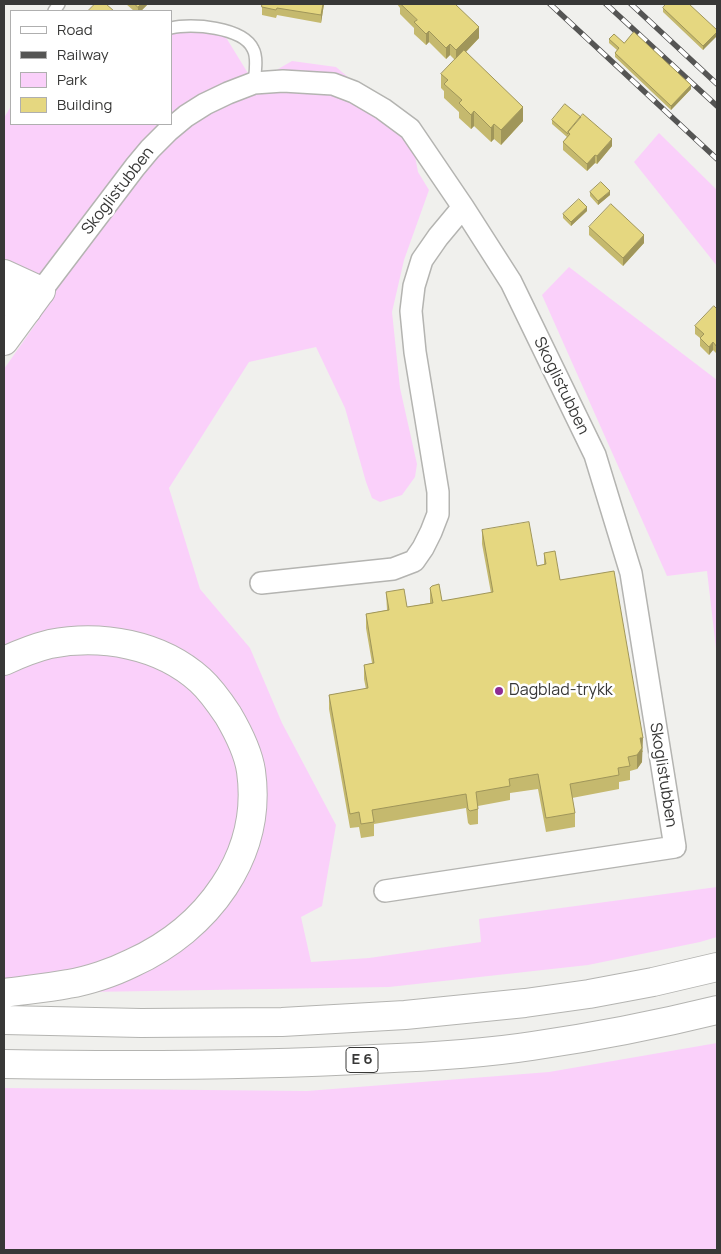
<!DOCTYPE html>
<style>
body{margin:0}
#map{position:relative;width:721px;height:1254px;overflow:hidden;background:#f0f0ed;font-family:Manrope,sans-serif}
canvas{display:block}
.frame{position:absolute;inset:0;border:5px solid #383837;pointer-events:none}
.legend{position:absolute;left:10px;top:10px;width:162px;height:115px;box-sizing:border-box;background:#fff;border:1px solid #afafaf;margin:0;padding:6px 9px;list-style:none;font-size:15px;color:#383837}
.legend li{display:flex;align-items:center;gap:10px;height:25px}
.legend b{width:25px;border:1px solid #afafaf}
</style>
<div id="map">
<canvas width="721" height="1254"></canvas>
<div class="frame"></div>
<ul class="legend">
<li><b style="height:6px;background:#fff"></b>Road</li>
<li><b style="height:6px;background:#555554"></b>Railway</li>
<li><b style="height:14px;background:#fad0fa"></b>Park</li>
<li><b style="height:14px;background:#e5d780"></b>Building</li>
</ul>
</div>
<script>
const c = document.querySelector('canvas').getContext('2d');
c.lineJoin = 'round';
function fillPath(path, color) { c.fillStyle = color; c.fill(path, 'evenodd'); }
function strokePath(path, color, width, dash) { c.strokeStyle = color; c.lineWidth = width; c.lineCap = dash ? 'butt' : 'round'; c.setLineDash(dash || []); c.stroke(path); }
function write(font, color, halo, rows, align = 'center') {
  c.font = font + ' Manrope,sans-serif'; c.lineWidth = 5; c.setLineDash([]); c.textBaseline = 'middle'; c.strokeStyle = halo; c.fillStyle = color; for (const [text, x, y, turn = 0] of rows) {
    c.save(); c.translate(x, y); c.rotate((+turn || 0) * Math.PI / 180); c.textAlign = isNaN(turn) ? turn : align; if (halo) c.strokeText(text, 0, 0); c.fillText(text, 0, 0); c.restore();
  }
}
fillPath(new Path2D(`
 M171,27L222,31L254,83L292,61L336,67L410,129L418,172L429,190L404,260L392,312L400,388L417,464L415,477L402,495L380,502L372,498L366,482L345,408L316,347L249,362L169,488L200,589L250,648L282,723L336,825L322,906L301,917L311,962L369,958L481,942L479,919L717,887V937L700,942L588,965L389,987L89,992L4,986V369L37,322L4,261V118L11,106V124H171Z
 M659,133L717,190V266L634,162Z
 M569,267L717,380V657L707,571L667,576L542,295Z
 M717,1043V1250H4V1088L307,1091L549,1072Z`), '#fad0fa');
const service = new Path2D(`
 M54,11L59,4
 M171,28C191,23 243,27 253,49C258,58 255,73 254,83`);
const minor = new Path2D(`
 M41,291L135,167L150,149L168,131L186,116L205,104L228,93L254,83L283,81L333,84L354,92L383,109L410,129L463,207L511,282L595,455L631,573L675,847L385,891
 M261,583L393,569L414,561L423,548L431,532L438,514V492L415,352L411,311L414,286L422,260L438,237L463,207`);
const tertiary = new Path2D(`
 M4,341L40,292`);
const trunk = new Path2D(`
 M4,274L41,291
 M4,300L27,310`);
const motorway = new Path2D(`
 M4,661C19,654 34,648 50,644C101,634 160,644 200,680C211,690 220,703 228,715C238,732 248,751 251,771C263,856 207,929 132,963C114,972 88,981 68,984C47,988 25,990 4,993
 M4,1020L141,1023L282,1022L405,1015L525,1003L589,994L653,982L717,967
 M4,1064C127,1066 250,1066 374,1059C426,1057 480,1054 532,1046C594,1037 656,1025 717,1010`);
strokePath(service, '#b4b4b1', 14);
strokePath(minor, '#b4b4b1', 24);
strokePath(tertiary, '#b4b4b1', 30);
strokePath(trunk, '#b4b4b1', 30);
strokePath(motorway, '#b4b4b1', 30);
strokePath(service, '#fff', 11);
strokePath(minor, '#fff', 21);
strokePath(tertiary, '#fff', 28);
strokePath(trunk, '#fff', 28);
strokePath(motorway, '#fff', 28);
const rail = new Path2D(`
 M550,4L717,159
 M606,4L717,106
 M631,4L717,84`);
strokePath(rail, '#555554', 5.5);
strokePath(rail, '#fff', 4, [11]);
fillPath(new Path2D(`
 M126,4H148L141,11H134Z
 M324,4L321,23L277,15L276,18L262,15V7Z
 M397,4H455L479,38L466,52L523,121L501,145L494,139L491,142L474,126L471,129L459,118V112L444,98V91L441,88V74L455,60L450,55L446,59L429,42L426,45L414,34V28L400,14V8Z
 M663,8L717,30L703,50L663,12Z
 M609,39L624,43L691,89L671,110L615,57V53L617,50L609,43Z
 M552,120L612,146L597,164L595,163L587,171L563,150V142L567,137L552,124Z
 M590,192L610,195L598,205L590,196Z
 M587,211L571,226L563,218V214Z
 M589,227L644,243L623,266L589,235Z
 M717,309V354L713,350L709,355L700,346V338L695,334V326Z
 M482,530L537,566L544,565V553L560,580L643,752H642V762L637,769L630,771V780L619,782V789L572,798L575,813V827L546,832L538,789L510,793V800L478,806V824L470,825L468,823L466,808L374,824V836L361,838L359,827L350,828L329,709V695L366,689L364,679V665L372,663L366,628V614L387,610L386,592L407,607L430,603V588L442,601L491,593L482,544Z`), '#c5b96e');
fillPath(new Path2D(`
 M141,4H148L141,11H138V7Z
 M323,4H324L321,23V15Z
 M479,27V38L456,62V50Z
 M429,31V42L426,45V34Z
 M717,32V36L703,50V46Z
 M450,44V55L446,59V48Z
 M691,85V89L671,110V106Z
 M523,107V121L501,145V130Z
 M474,111V126L471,129V115Z
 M494,124V139L491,142V128Z
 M612,139V146L597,164V156Z
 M595,155V163L587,171V164Z
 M610,191V195L598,205V201Z
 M587,207V211L571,226V222Z
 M644,235V243L623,266V258Z
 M713,342V350L709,355V347Z
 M640,738H643L642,762L637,769V755Z`), '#a0965a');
const building = new Path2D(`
 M95,4H106L114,11H88Z
 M135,4H141L138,7Z
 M262,4H323L321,15L277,8L276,10L262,7Z
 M401,4H455L479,27L456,50L450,44L446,48L429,31L426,34L414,22L417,20Z
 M666,4H689L717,30V32L703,46L663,8Z
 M634,32L691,85L671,106L615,53L619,48L609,39L614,34L624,43Z
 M464,50L523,107L501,130L494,124L491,128L474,111L471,115L459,103L462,100L444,84L448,80L441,74Z
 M565,104L581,117L568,132V134L552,120Z
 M583,114L612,139L597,156L595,155L587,164L563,142L570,134L568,132Z
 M601,182L610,191L598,201L590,192Z
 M579,199L587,207L571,222L563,214Z
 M611,204L644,235L623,258L589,227Z
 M714,306L717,309V347L713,342L709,347L700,338L704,334L695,326Z
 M529,522L537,566L546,564L544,553L555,551L560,580L614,571L643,738H640L642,748L637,755L628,757L630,766L618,768L619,775L570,784L575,813L546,818L538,774L509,779L510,786L476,792L478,809L470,811L468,809L466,794L372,810L374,822L361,824L359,812L350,814L329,695L368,688L364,665L374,663L366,614L389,610L386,592L404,589L407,607L433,603L430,588L432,586L439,584L442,601L493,592L482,530Z`);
fillPath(building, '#e5d780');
strokePath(building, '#a0965a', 1);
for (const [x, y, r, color] of [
 [499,691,5,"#8e2c93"]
]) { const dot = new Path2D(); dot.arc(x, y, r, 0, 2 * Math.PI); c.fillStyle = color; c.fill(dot); strokePath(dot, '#fff', 2); }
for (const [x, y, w] of [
 [362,1060,32]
]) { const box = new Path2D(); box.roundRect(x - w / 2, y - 12.5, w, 25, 4); c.fillStyle = '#fff'; c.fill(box); strokePath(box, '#383837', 1); }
write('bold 15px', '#383837', null, [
 ["E 6",362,1060]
]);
write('16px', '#383837', '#fff', [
 ["Skoglistubben",118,191,-52],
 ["Skoglistubben",561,386,64],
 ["Skoglistubben",663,775,81]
]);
write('16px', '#383837', '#fff', [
 ["Dagblad-trykk",509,691]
], 'left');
</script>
